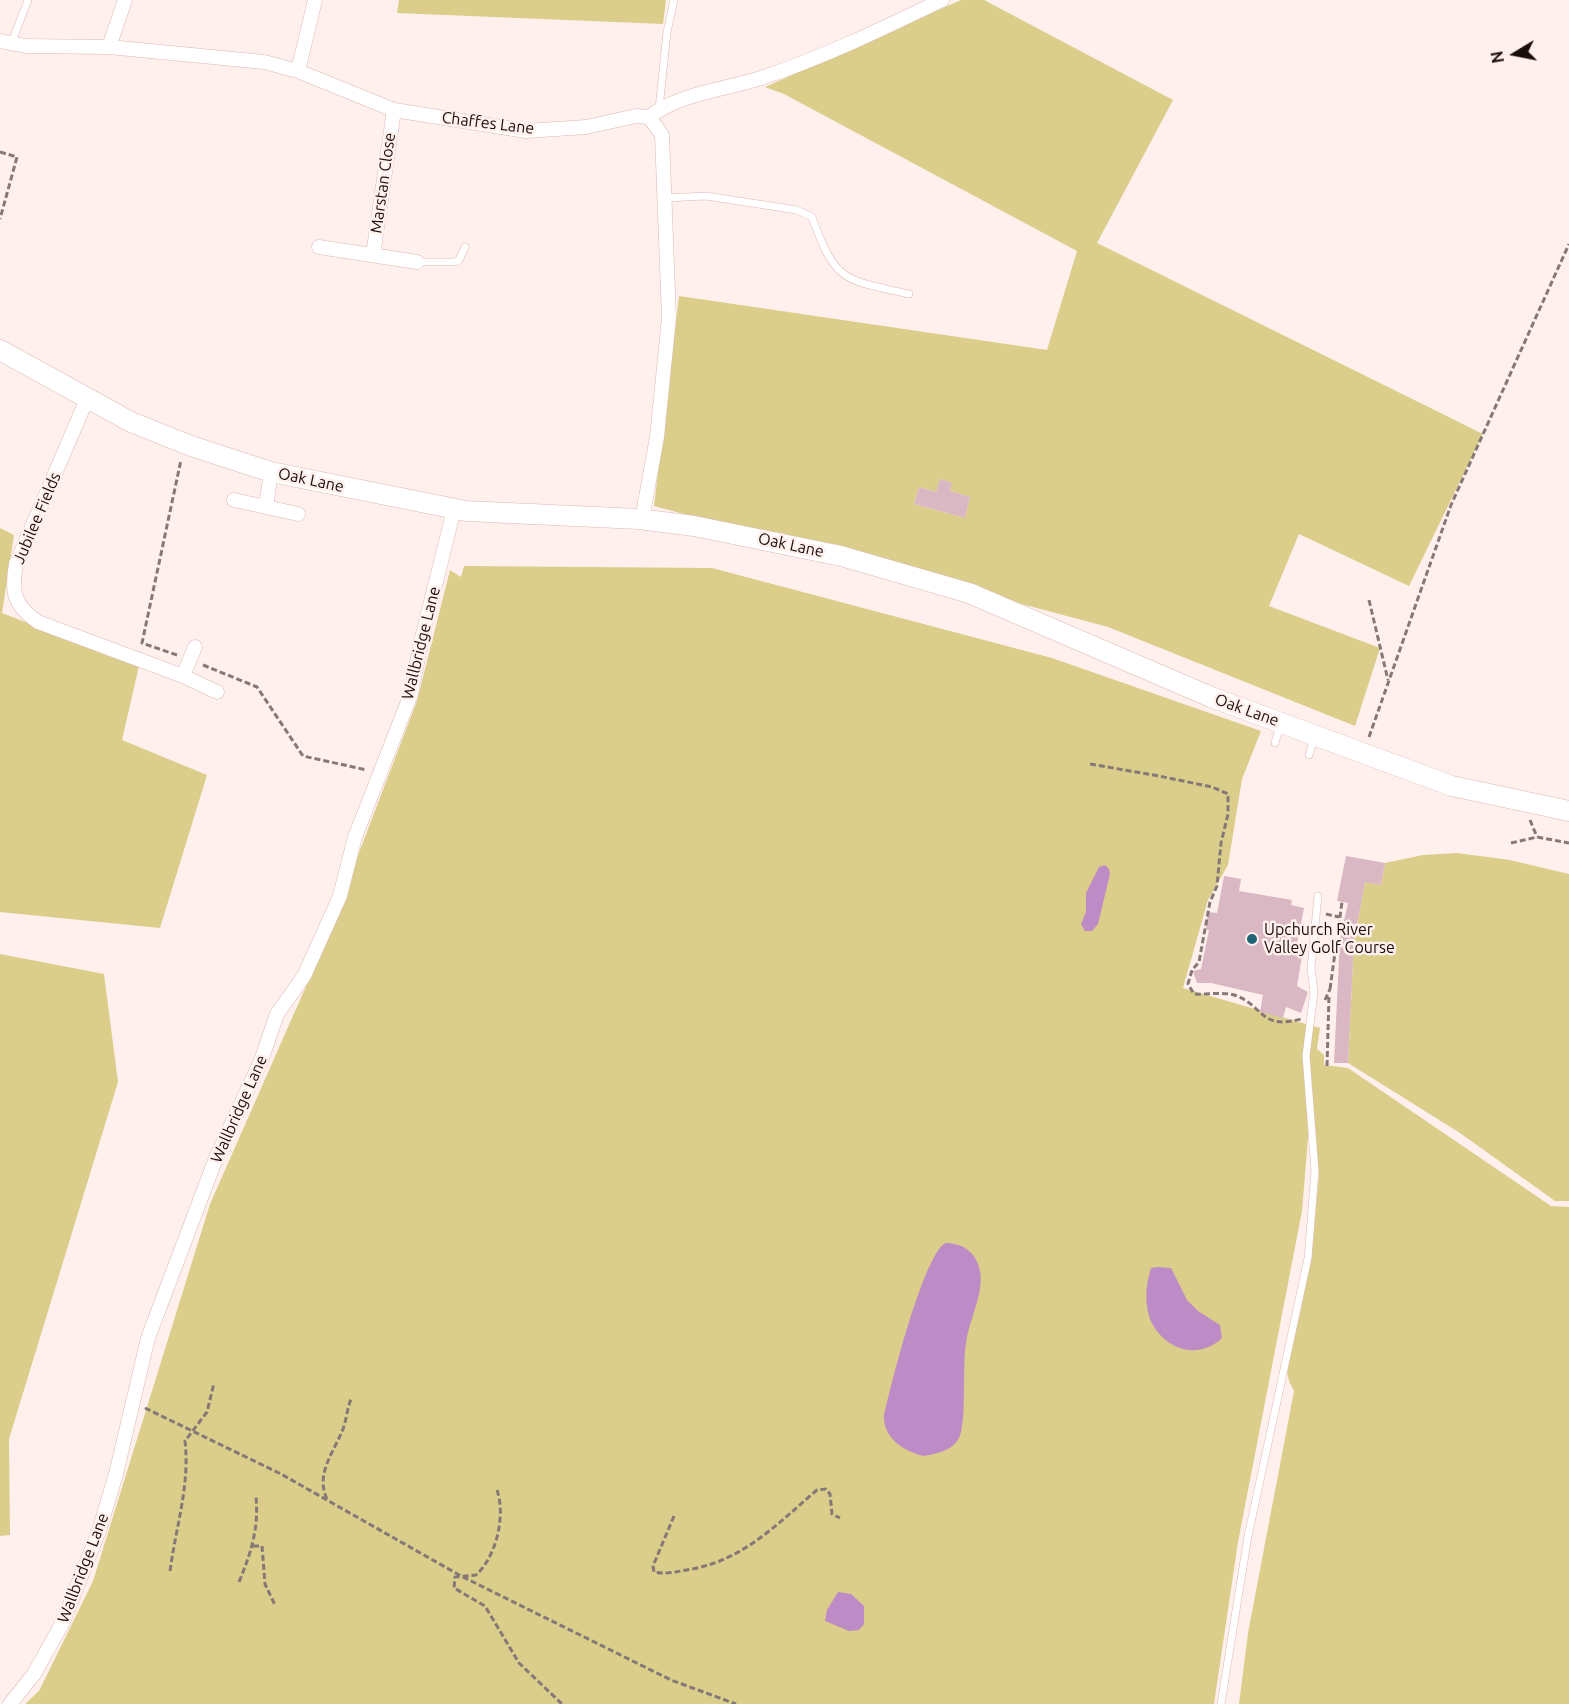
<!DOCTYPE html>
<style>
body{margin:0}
#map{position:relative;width:1569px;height:1704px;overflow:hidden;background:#fff0ed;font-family:Ubuntu,sans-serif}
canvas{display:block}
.north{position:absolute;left:1485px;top:24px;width:60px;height:60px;-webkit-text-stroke:4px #fff0ed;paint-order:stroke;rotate:260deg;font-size:16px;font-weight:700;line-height:24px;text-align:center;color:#190e0c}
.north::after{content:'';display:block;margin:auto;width:21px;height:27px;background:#190e0c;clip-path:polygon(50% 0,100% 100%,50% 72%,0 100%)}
</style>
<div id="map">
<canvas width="1569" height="1704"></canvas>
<div class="north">N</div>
</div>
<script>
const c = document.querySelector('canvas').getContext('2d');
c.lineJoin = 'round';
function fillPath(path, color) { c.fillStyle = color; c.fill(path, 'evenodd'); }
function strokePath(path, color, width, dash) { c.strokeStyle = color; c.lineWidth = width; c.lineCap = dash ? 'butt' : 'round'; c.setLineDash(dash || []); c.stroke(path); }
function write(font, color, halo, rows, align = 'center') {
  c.font = font + ' Ubuntu,sans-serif'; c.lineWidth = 5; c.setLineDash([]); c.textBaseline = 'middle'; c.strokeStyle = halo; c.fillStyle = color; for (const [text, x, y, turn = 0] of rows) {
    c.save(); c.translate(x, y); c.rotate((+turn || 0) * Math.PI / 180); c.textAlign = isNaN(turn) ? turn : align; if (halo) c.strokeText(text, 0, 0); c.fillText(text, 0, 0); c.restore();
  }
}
fillPath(new Path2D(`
 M399,0H666L663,24L397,13Z
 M961,0H984L1173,100L1097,243L1483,434L1409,586L1299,534L1269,606L1380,648L1355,726L1108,627L654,506L679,296L1047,350L1077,251L784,94L765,87ZM940,479L951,483L950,491L970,497L965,518L914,504L919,487L936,492Z
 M0,528L14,535L2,613L139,666L122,740L207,775L160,928L0,912Z
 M464,566L712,568L1052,658L1261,731L1242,779L1228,865L1208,900L1183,988L1320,1028L1317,1049L1324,1055V1065L1348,1068L1551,1206L1569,1207V1704H1239L1248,1633L1294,1391L1289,1381L1287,1372L1313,1241L1319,1174L1312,1089L1302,1211L1238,1542L1214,1704H25L39,1691L93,1581L210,1204L348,891L355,863L417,701L450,570L461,577Z
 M1457,853L1510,860L1569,874V1201H1555L1460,1133L1348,1063L1354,941L1365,882L1381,885L1385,863L1423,855Z
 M0,954L104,974L118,1082L9,1439L10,1535L0,1536Z`), '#dbcd8a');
fillPath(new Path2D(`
 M1105,865L1109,869L1110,874L1098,924L1092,931H1085L1081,924L1086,912V893L1099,867Z
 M945,1243C963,1243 976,1252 980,1271C984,1294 969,1320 966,1343C962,1366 967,1422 959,1438C952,1451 936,1454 923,1456C904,1451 883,1438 884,1416C890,1387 923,1257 945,1243Z
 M1158,1267L1171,1268L1187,1300L1198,1311L1220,1325L1222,1338C1197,1362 1162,1348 1150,1319C1144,1301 1146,1285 1151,1268Z
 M838,1592L851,1594L864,1606V1624L859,1630L849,1631L825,1621L827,1610Z`), '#bd8bc5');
fillPath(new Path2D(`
 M940,479L952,483L950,491L970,497L965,518L914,504L919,487L936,492Z
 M1346,856L1385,863L1381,885L1365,882L1354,941L1348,1063H1334L1340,938L1348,903L1337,901Z
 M1224,876L1241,879L1239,891L1292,900L1291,905L1304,908L1296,948L1303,950L1297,986L1308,992L1301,1013L1286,1007L1283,1018L1260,1012L1263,995L1211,983H1197L1193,971L1201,969L1209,930L1206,929L1208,912L1217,913Z`), '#d9b7c3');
const lane = new Path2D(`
 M11,44L28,0
 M659,109L667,32L674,0
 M665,198L706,196L797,210L812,217C836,284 844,279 909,294
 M417,262H455L459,260L465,247
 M1275,743L1280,725
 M1309,755L1314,738
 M1221,1704L1248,1536L1308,1258L1315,1171L1306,1056L1314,992L1311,968L1318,896`);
const street = new Path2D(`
 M0,41L26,46L109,47L264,62L298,71L394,110L526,131L586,127L636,116L649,117L662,135L669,318L657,437L642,519
 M109,47L125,0
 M298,71L315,0
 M649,117C680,93 724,90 761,78C824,57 882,29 942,0
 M319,247L417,262
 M373,255L394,110
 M87,399L16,564C11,592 14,606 38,622L183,676L217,692
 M234,500L298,514
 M266,507L271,472
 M183,676L195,647
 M10,1704L34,1674L63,1622L99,1531L116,1474L148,1338L216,1158L261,1061L277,1014L304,976L340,896L355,837L411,694L421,642L454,509`);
const secondary = new Path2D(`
 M0,350L131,422L191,446L271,472L466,511L639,519L694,526L841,556L924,580L969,593L1211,697L1452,786L1569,811`);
strokePath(lane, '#dbb8b2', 8);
strokePath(street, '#dbb8b2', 15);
strokePath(secondary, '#dbb8b2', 21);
strokePath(new Path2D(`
 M0,152L17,157L0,219
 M1369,600L1388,680
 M177,655L142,643L181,460
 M203,665L257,687L303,756L367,770
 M1369,737L1451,505L1569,244
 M1090,764L1159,776L1212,787L1228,794V814L1221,843L1217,886L1210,902L1199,962L1192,970L1188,984L1194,994C1207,995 1225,991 1237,996C1264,1007 1261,1030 1301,1019
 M1530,820L1537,837
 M1511,843L1537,837L1569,843
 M1326,914L1339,917
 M1330,989L1342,902
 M1325,1000L1330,989
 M1327,1066L1329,996
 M145,1408L281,1474L461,1576L671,1680L736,1704
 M497,1490C506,1516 496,1557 476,1575L455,1577L454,1588L485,1606L519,1663L562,1704
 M327,1499C315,1474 334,1452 343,1429C347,1418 347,1407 352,1397
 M674,1516L653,1566L654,1572C667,1575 679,1571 692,1569C745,1559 777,1524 817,1490L826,1489L830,1494L832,1514L840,1518
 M253,1546H262L265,1584L275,1605
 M170,1571C176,1526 190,1486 185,1441L207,1412L214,1383
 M239,1582C251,1553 259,1528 256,1497`), '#857876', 3, [6, 3]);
strokePath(lane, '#fff', 7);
strokePath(street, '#fff', 14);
strokePath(secondary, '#fff', 20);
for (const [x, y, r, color] of [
 [1252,939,6,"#206376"]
]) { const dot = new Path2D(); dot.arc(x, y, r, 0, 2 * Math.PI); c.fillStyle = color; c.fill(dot); strokePath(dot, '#fff0ed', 2); }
write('16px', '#190e0c', '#fff0ed', [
 ["Chaffes Lane",488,123,7],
 ["Marstan Close",383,183,-82],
 ["Oak Lane",311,480,12],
 ["Jubilee Fields",37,518,-67],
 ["Oak Lane",791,545,12],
 ["Wallbridge Lane",421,643,-76],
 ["Oak Lane",1247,710,20],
 ["Wallbridge Lane",239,1109,-66],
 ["Wallbridge Lane",83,1568,-69]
]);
write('16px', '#190e0c', '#fff0ed', [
 ["Upchurch River",1264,930],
 ["Valley Golf Course",1264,948]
], 'left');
</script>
